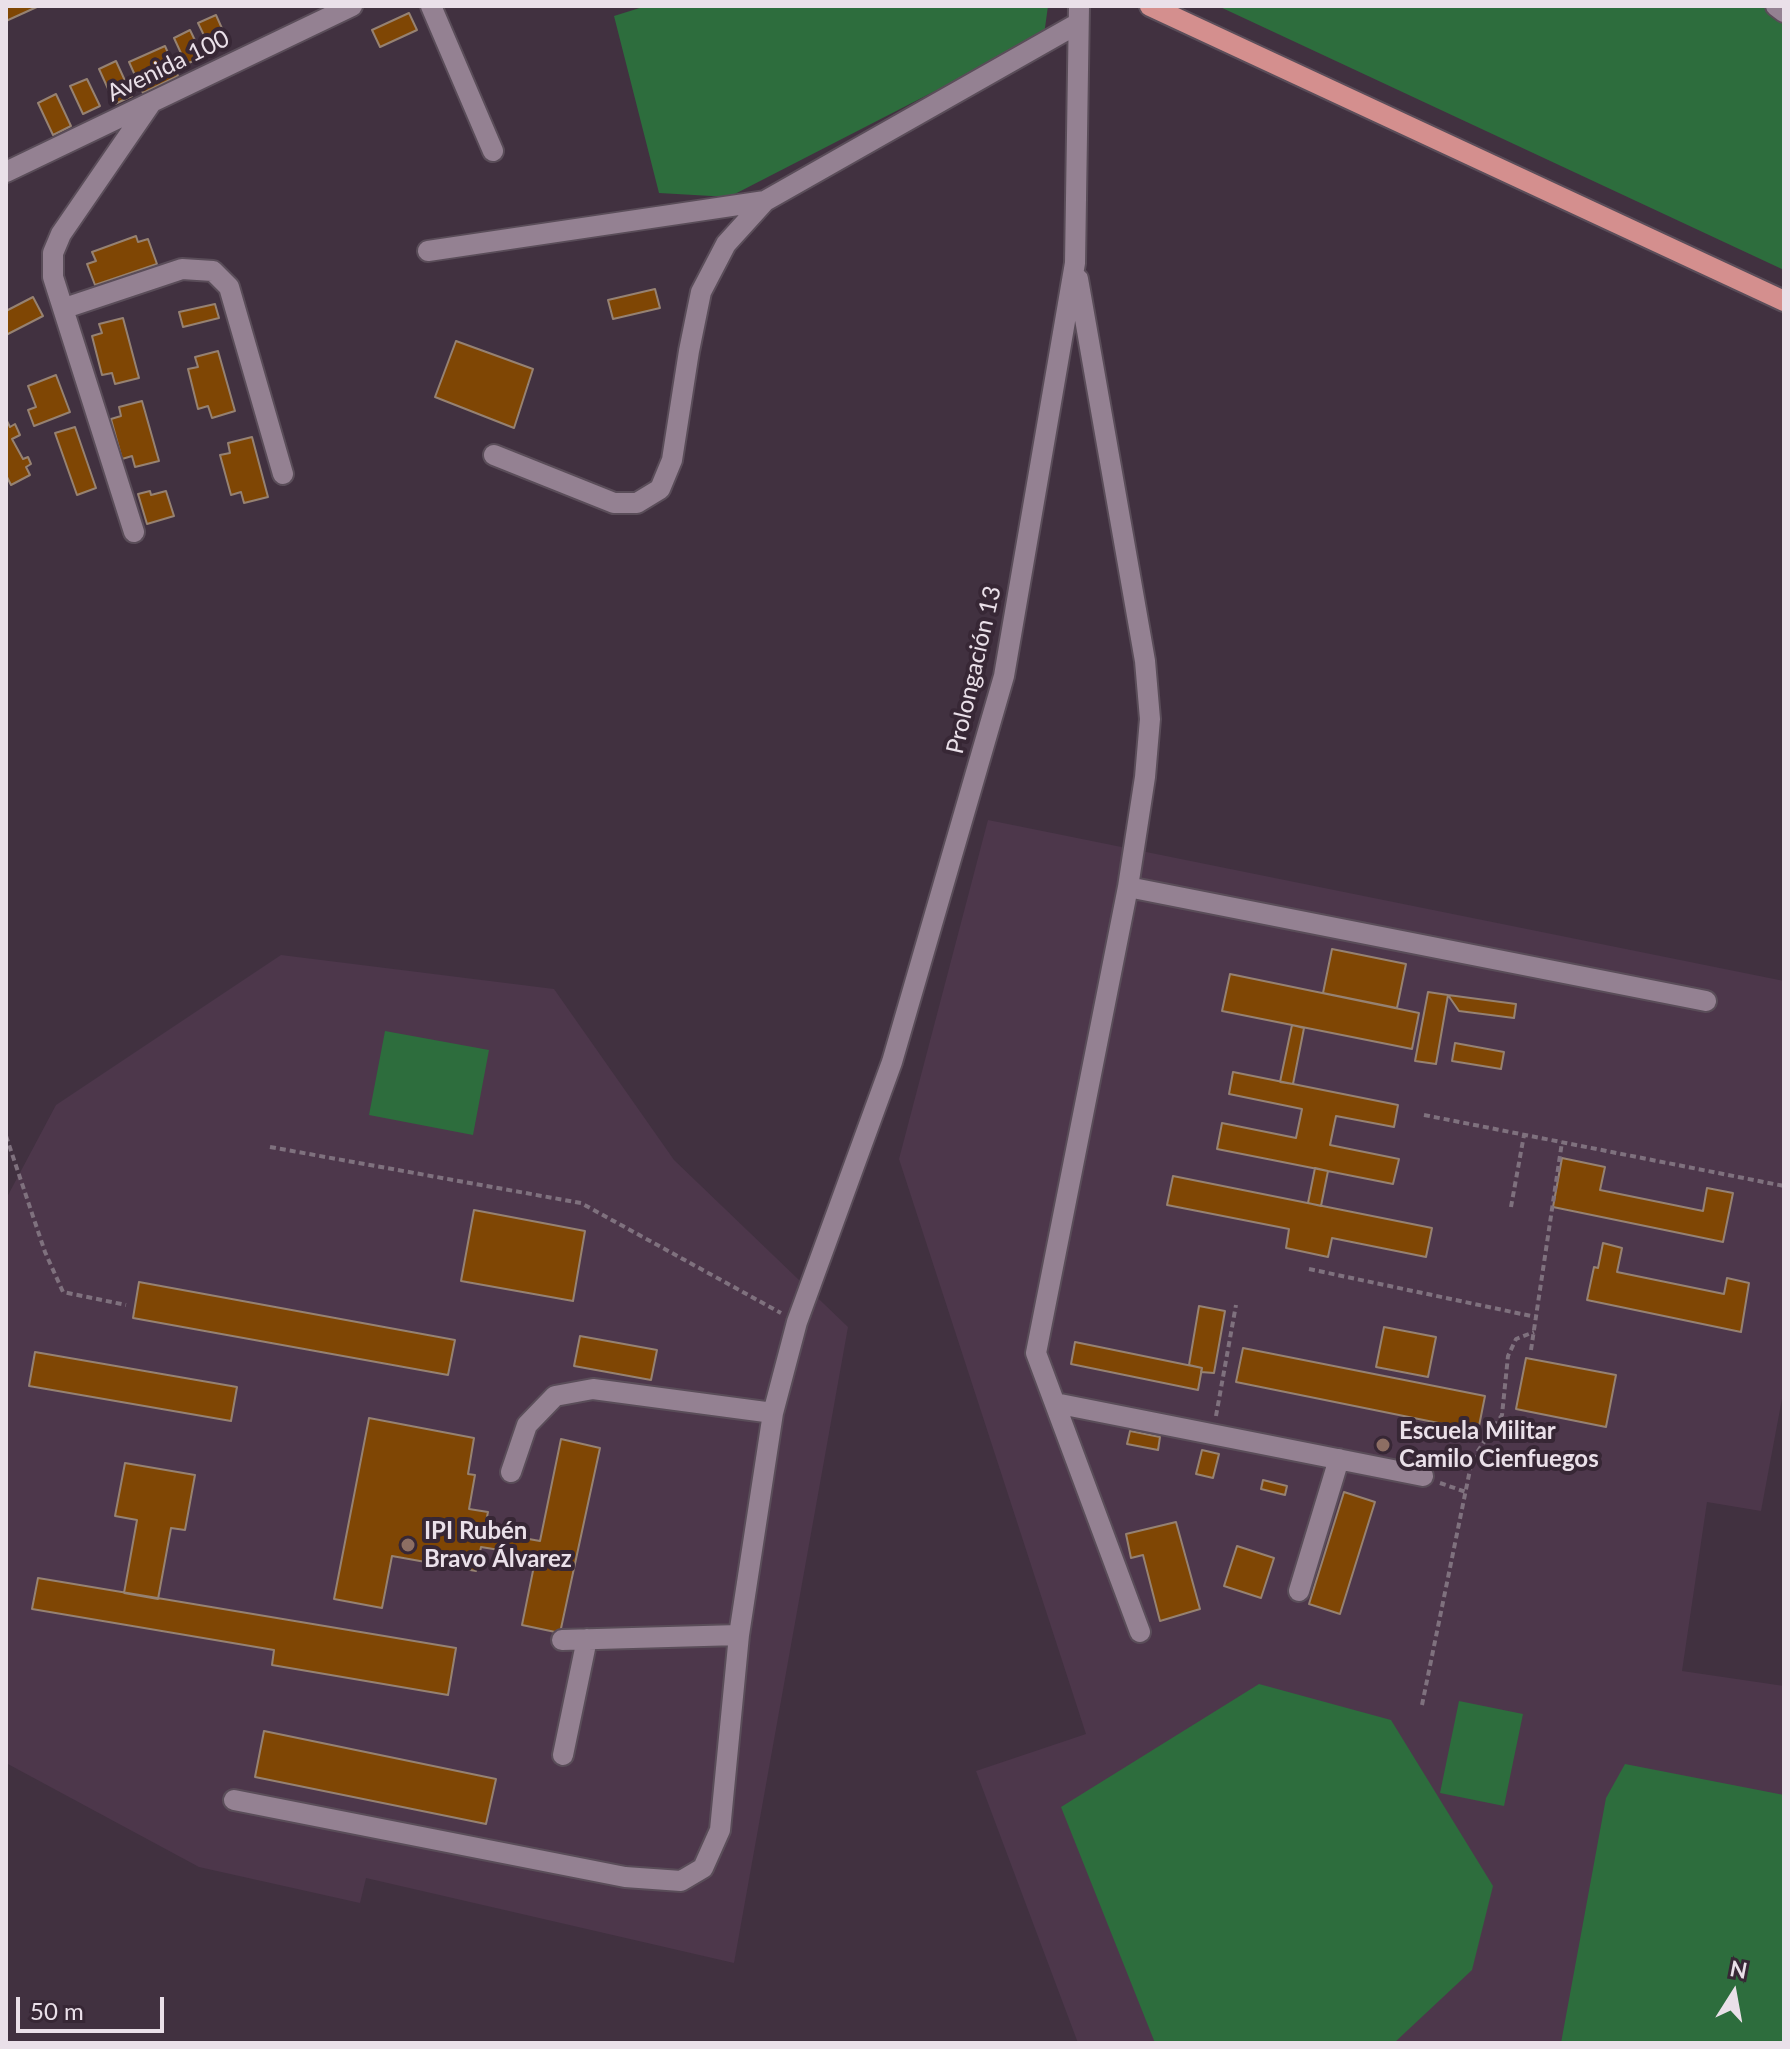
<!DOCTYPE html>
<meta charset="utf-8">
<style>
body{margin:0}
#map{position:relative;width:1790px;height:2049px;overflow:hidden;background:#413140;font-family:Lato,sans-serif}
canvas{display:block}
.frame{position:absolute;inset:0;border:8px solid #eae0e9;pointer-events:none}
.north{position:absolute;left:1694px;top:1953px;width:80px;height:80px;-webkit-text-stroke:6px #372735;paint-order:stroke;rotate:11deg;font-size:22px;font-weight:700;line-height:32px;text-align:center;color:#eae0e9}
.north::after{content:'';display:block;margin:auto;width:28px;height:36px;background:#eae0e9;clip-path:polygon(50% 0,100% 100%,50% 72%,0 100%)}
.scale{position:absolute;left:16px;top:1997px;width:148px;height:36px;box-sizing:border-box;border:4px solid #eae0e9;border-top:0;padding-left:10px;font-size:24px;line-height:28px;white-space:nowrap;color:#eae0e9;-webkit-text-stroke:6px #372735;paint-order:stroke}
</style>
<div id="map">
<canvas width="1790" height="2049"></canvas>
<div class="frame"></div>
<div class="north">N</div>
<div class="scale">50 m</div>
</div>
<script>
const c = document.querySelector('canvas').getContext('2d');
c.lineJoin = 'round';
function fillPath(path, color) { c.fillStyle = color; c.fill(path, 'evenodd'); }
function strokePath(path, color, width, dash) { c.strokeStyle = color; c.lineWidth = width; c.lineCap = dash ? 'butt' : 'round'; c.setLineDash(dash || []); c.stroke(path); }
function write(font, color, halo, rows, align = 'center') {
  c.font = font + ' Lato,sans-serif'; c.lineWidth = 8; c.setLineDash([]); c.textBaseline = 'middle'; c.strokeStyle = halo; c.fillStyle = color; for (const [text, x, y, turn = 0] of rows) {
    c.save(); c.translate(x, y); c.rotate((+turn || 0) * Math.PI / 180); c.textAlign = isNaN(turn) ? turn : align; if (halo) c.strokeText(text, 0, 0); c.fillText(text, 0, 0); c.restore();
  }
}
fillPath(new Path2D(`
 M988,820L1784,981V1388L1761,1511L1707,1502L1682,1671L1784,1686V2043H1078L976,1771L1086,1734L899,1159Z
 M281,955L554,989L674,1160L848,1327L734,1963L366,1878L360,1903L199,1867L6,1763V1199L56,1105Z`), '#4d374b');
fillPath(new Path2D(`
 M646,6H1048L1044,35L729,197L659,193L614,16Z
 M1218,6H1784V270Z
 M385,1031L489,1050L473,1135L369,1115Z
 M1259,1684L1391,1720L1493,1886L1472,1970L1394,2043H1155L1061,1807Z
 M1459,1701L1523,1714L1504,1806L1440,1793Z
 M1625,1764L1784,1795V2043H1561L1606,1798Z`), '#2d6d3d');
const building = new Path2D(`
 M6,6H39L6,21Z
 M409,13L417,30L380,47L372,30Z
 M216,15L228,42L211,50L198,23Z
 M190,30L203,57L186,64L174,38Z
 M165,46L178,76L143,93L129,62Z
 M116,61L132,96L115,104L99,69Z
 M87,79L100,106L83,114L70,86Z
 M56,94L71,126L53,135L38,103Z
 M136,236L138,242L148,239L157,264L95,285L87,264L96,261L92,252Z
 M655,289L660,308L613,319L608,300Z
 M33,297L43,316L6,335V311Z
 M215,304L219,318L183,327L179,312Z
 M123,318L139,378L115,384L112,373L102,375L92,336L102,333L99,324Z
 M456,341L533,369L514,428L435,397Z
 M218,351L235,411L212,418L208,406L198,409L188,369L198,367L195,357Z
 M56,375L70,412L34,426L28,410L36,407L28,386Z
 M142,401L159,461L135,467L132,456L122,459L111,419L121,416L119,407Z
 M6,419L10,427L15,424L20,435L12,439L23,459L28,457L31,464L26,467L30,475L11,485L6,475Z
 M75,427L96,488L77,495L55,433Z
 M252,437L268,497L244,503L241,492L231,495L220,455L230,453L228,443Z
 M150,491L151,495L166,491L174,516L147,524L138,494Z
 M1332,949L1406,964L1397,1008L1323,993Z
 M1230,974L1419,1013L1412,1049L1222,1011Z
 M1428,992L1448,995L1436,1064L1415,1061Z
 M1448,995L1516,1004L1514,1018L1459,1011Z
 M1292,1025L1304,1028L1293,1084L1280,1082Z
 M1455,1043L1504,1052L1501,1069L1452,1061Z
 M1233,1072L1398,1105L1394,1127L1336,1116L1330,1145L1399,1159L1393,1184L1217,1149L1222,1123L1296,1138L1302,1109L1229,1094Z
 M1562,1158L1605,1167L1600,1190L1703,1211L1707,1188L1733,1193L1723,1242L1553,1207Z
 M1315,1168L1328,1171L1321,1206L1308,1203Z
 M1173,1176L1432,1228L1426,1257L1332,1238L1328,1257L1286,1248L1289,1229L1167,1205Z
 M474,1210L585,1231L573,1301L461,1281Z
 M1603,1243L1622,1248L1617,1272L1724,1294L1727,1278L1749,1283L1741,1332L1587,1300L1594,1267L1598,1268Z
 M139,1282L455,1340L448,1375L133,1318Z
 M1199,1306L1225,1311L1214,1373L1201,1372L1202,1368L1189,1365Z
 M1384,1327L1436,1337L1428,1377L1376,1367Z
 M580,1336L657,1350L651,1380L574,1366Z
 M1075,1342L1202,1368L1198,1390L1071,1364Z
 M1243,1348L1485,1396L1478,1431L1236,1382Z
 M35,1352L237,1387L231,1421L29,1386Z
 M1526,1358L1616,1375L1606,1427L1516,1409Z
 M369,1418L474,1438L468,1474L475,1475L469,1509L488,1512L484,1531L540,1541L561,1439L600,1448L560,1633L522,1625L536,1556L481,1547L476,1571L392,1556L382,1608L334,1599Z
 M1130,1431L1160,1437L1158,1450L1127,1444Z
 M1202,1450L1219,1454L1213,1478L1196,1474Z
 M125,1463L195,1475L185,1530L171,1528L158,1599L124,1593L137,1520L115,1516Z
 M1263,1480L1287,1486L1285,1495L1261,1489Z
 M1344,1492L1375,1502L1340,1614L1309,1604Z
 M1176,1522L1200,1609L1160,1621L1143,1555L1131,1558L1126,1534Z
 M1237,1546L1274,1558L1261,1598L1224,1586Z
 M38,1578L456,1648L448,1695L272,1665L274,1650L32,1609Z
 M264,1731L496,1779L486,1824L255,1777Z`);
fillPath(building, '#7f4604');
strokePath(building, '#968272', 2);
const minor = new Path2D(`
 M431,6L493,151
 M1776,6L1784,12
 M6,172L352,6
 M428,251L765,201
 M1078,279L1145,661L1150,719L1145,777L1128,887
 M65,308L182,269L213,271L229,287L283,474
 M494,455L614,503H637L660,489L672,460L689,351L701,292L726,244L765,201L1077,24
 M134,532L53,277V253L61,234L151,103
 M1055,1403L1423,1476
 M511,1472L527,1425L555,1396L593,1389L773,1413
 M1299,1591L1339,1459
 M1140,1632L1036,1353L1128,887L1706,1001
 M562,1640L739,1635
 M563,1755L587,1639
 M234,1800L625,1877L681,1881L703,1868L720,1830L739,1635L773,1413L797,1322L892,1062L1004,676L1075,263L1079,6`);
const major = new Path2D(`
 M1150,6L1784,301`);
strokePath(minor, '#5a4d59', 24);
strokePath(major, '#5a4d59', 24);
strokePath(new Path2D(`
 M1424,1115L1784,1186
 M6,1136L45,1252L63,1292L126,1305
 M270,1147L581,1203L781,1313
 M1511,1207L1524,1135
 M1309,1269L1536,1317
 M1531,1350L1562,1142
 M1216,1416L1236,1305
 M1440,1483L1466,1492
 M1422,1705L1472,1460L1502,1415L1508,1356L1516,1339L1534,1332`), '#7f717e', 4, [6, 4]);
strokePath(minor, '#948192', 20);
strokePath(major, '#d48f8e', 20);
for (const [x, y, r, color] of [
 [1383,1445,8,"#8d6e63"],
 [408,1545,8,"#8d6e63"]
]) { const dot = new Path2D(); dot.arc(x, y, r, 0, 2 * Math.PI); c.fillStyle = color; c.fill(dot); strokePath(dot, '#372735', 3); }
write('24px', '#eae0e9', '#372735', [
 ["Avenida 100",168,66,-26],
 ["Prolongación 13",974,670,-77]
]);
write('bold 24px', '#eae0e9', '#372735', [
 ["Escuela Militar",1399,1431],
 ["Camilo Cienfuegos",1399,1459],
 ["IPI Rubén",424,1531],
 ["Bravo Álvarez",424,1559]
], 'left');
</script>
